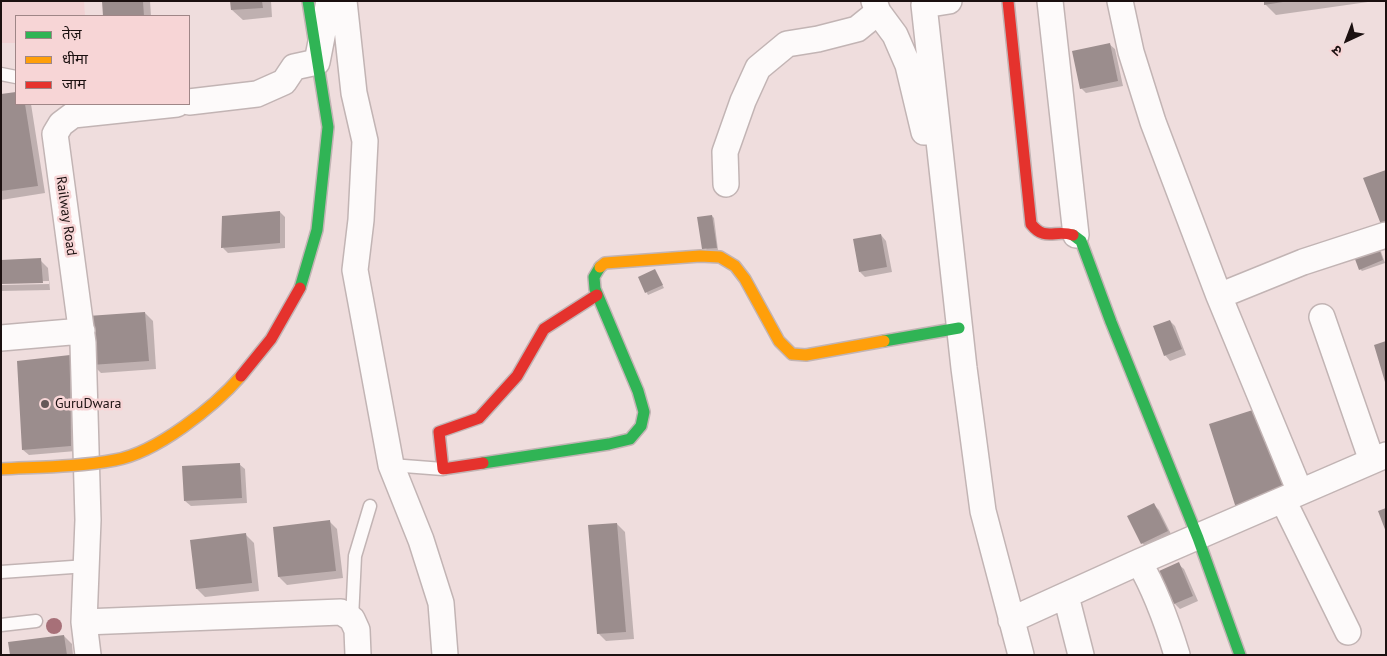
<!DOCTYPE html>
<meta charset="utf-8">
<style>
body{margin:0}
#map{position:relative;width:1387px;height:656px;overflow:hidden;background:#efdddd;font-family:"PT Sans","Noto Sans Devanagari",sans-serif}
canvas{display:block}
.frame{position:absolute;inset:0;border:2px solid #1b1010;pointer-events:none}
.legend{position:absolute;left:15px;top:15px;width:175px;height:90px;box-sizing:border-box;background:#f7d5d6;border:1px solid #9f8687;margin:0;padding:6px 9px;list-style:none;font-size:15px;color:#1b1010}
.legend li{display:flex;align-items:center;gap:10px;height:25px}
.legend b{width:25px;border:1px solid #9f8687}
.north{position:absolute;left:1322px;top:15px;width:50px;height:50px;-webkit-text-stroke:4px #f7d5d6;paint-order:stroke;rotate:223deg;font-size:14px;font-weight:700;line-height:20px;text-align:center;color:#1b1010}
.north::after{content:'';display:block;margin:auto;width:18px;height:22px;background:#1b1010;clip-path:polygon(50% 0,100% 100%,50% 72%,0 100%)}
</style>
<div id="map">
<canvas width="1387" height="656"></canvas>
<div class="frame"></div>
<ul class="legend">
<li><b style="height:6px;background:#30b455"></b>तेज़</li>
<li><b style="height:6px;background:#ff9f0a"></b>धीमा</li>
<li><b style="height:6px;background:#e5322d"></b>जाम</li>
</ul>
<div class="north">उ</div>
</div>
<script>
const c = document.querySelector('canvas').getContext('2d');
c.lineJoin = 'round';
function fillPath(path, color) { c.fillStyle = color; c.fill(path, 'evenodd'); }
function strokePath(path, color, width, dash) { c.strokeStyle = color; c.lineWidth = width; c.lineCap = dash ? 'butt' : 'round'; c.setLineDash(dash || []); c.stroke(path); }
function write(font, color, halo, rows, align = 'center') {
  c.font = font + ' "PT Sans",sans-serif'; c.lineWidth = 5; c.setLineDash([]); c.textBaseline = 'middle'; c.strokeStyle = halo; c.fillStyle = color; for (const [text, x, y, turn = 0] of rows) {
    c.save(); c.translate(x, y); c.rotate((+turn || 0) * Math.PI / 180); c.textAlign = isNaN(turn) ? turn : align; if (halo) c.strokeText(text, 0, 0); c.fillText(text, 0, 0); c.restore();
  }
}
fillPath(new Path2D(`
 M1,1H84L85,16H16V43H1Z`), '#f1d1d3');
fillPath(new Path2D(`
 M103,1H150L151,16H104Z
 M232,1H271L272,17L243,20L232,10Z
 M1265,1H1375L1276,15L1265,4Z
 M1109,44L1115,49L1123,86L1086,93L1081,88Z
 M16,93V104H31L45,193L1,200V95Z
 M280,212L285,217V248L228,253L223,248Z
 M712,216L714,218L718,250L706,251Z
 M881,235L886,241L892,272L865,277L860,272Z
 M1379,246L1385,263L1362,271L1360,269Z
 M40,260L48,268L50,290L1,291V285L49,284V281L1,282Z
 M655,271L664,288L648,295L639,278Z
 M145,313L153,321L156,369L101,373L93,365Z
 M1170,321L1175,326L1186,355L1170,361L1165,355Z
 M69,356L74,361L76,451L29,455L23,450Z
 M239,464L245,469L247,503L191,506L185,501Z
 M1154,505L1159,510L1172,536L1147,548L1142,543Z
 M329,521L337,529L343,578L287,585L279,577L274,528Z
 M617,524L625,532L634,639L606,641L598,633Z
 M246,535L254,543L259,591L205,597L197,589Z
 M1178,564L1184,569L1198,601L1180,609L1175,604L1161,572Z
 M64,636L72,644L73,655H11Z`), '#0003');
fillPath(new Path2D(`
 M102,1H143L144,16H103Z
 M230,1H262L263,8L231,10Z
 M1264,1H1283V2L1264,5Z
 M1110,43L1118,81L1080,89L1072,51Z
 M16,92V104H25L38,186L1,191V94Z
 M1386,170V226L1382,227L1363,178Z
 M280,211V243L221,248L222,216Z
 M712,215L717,248L702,249L697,217Z
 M881,234L887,267L859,272L853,239Z
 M1377,242L1383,260L1359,270L1352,251Z
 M41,258L43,283L1,284V260Z
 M655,269L663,285L645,293L638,277Z
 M145,312L149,361L91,365L88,316Z
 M1170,320L1182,349L1164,356L1153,326Z
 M1386,341V382H1385L1374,345Z
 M70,355L71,446L22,450L17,361Z
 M1259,408L1286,492L1236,508L1209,424Z
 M240,463L242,498L184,501L182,466Z
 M1154,503L1168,531L1141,544L1127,516Z
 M1386,508V532L1378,511Z
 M330,520L336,571L278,577L273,527Z
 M617,523L626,632L597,634L588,525Z
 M246,533L252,583L196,589L190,540Z
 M1179,562L1193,596L1174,604L1159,571Z
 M64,635L67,655H10L8,642Z`), '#9b8d8d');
const lane = new Path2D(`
 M1,74L16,77
 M391,465L443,469
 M1,572L87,566
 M352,619L355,556L370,506
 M1,625L36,621`);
const street = new Path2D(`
 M344,1L354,93L365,141L361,220L355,270L391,465L421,540L441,603L445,655
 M949,1L924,5L964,368L983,511L1021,655
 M1050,1L1076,235
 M1120,1L1131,52L1153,122L1219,296L1300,492
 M878,12L895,35L908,65L924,132
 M189,102L257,94L284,82L294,67L317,62L329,1
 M726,184L725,152L743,101L758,68L787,44L818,39L857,29L878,12L874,1
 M1219,296L1303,262L1386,235
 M1322,317L1372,461
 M1,338L82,331
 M1283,500L1348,632
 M1139,562C1156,591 1167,622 1177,655
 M1066,596L1081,655
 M1011,620L1139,562L1386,455
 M84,622L341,612L352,619L357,630L358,655
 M88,655L84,622L88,520L83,343L55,134L61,124L73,115L177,104`);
const fast = new Path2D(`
 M1073,235L1081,241L1111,322L1198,538L1240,655
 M300,288L317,230L328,127L308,1
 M884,341L959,328
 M483,463L609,444L630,439L641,426L644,412L638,391L595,289L594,277L600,267`);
const slow = new Path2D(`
 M600,267L605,263L700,256L720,257L735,266L745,279L779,341L792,354L806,355L884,341`);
const jam = new Path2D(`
 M1008,1L1031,224C1045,242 1055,229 1073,235
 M483,463L443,469L439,432L479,418L517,376L544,329L597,295`);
strokePath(lane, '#c2b4b4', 15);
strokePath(street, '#c2b4b4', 28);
strokePath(fast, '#c2b4b4', 14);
strokePath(slow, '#c2b4b4', 14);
strokePath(jam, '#c2b4b4', 14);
strokePath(lane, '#fdfafa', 12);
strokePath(street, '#fdfafa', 25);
strokePath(fast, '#30b455', 11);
strokePath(slow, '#ff9f0a', 11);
strokePath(jam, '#e5322d', 11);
const slowBridge = new Path2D(`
 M1,469C39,467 78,467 115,460C156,453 214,407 241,376`);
const jamBridge = new Path2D(`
 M241,376L271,339L300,288`);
strokePath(slowBridge, '#c2b4b4', 14, []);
strokePath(jamBridge, '#c2b4b4', 14, []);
strokePath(slowBridge, '#ff9f0a', 11);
strokePath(jamBridge, '#e5322d', 11);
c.fillStyle = '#a77078';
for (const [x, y] of [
 [54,626]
]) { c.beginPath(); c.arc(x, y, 8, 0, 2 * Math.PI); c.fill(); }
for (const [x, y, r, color] of [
 [45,404,5,"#655858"]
]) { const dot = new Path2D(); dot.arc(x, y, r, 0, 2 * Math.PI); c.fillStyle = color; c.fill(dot); strokePath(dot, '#f7d5d6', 2); }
write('14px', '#1b1010', '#f7d5d6', [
 ["Railway Road",66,216,82]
]);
write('14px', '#1b1010', '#f7d5d6', [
 ["GuruDwara",55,404]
], 'left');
</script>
